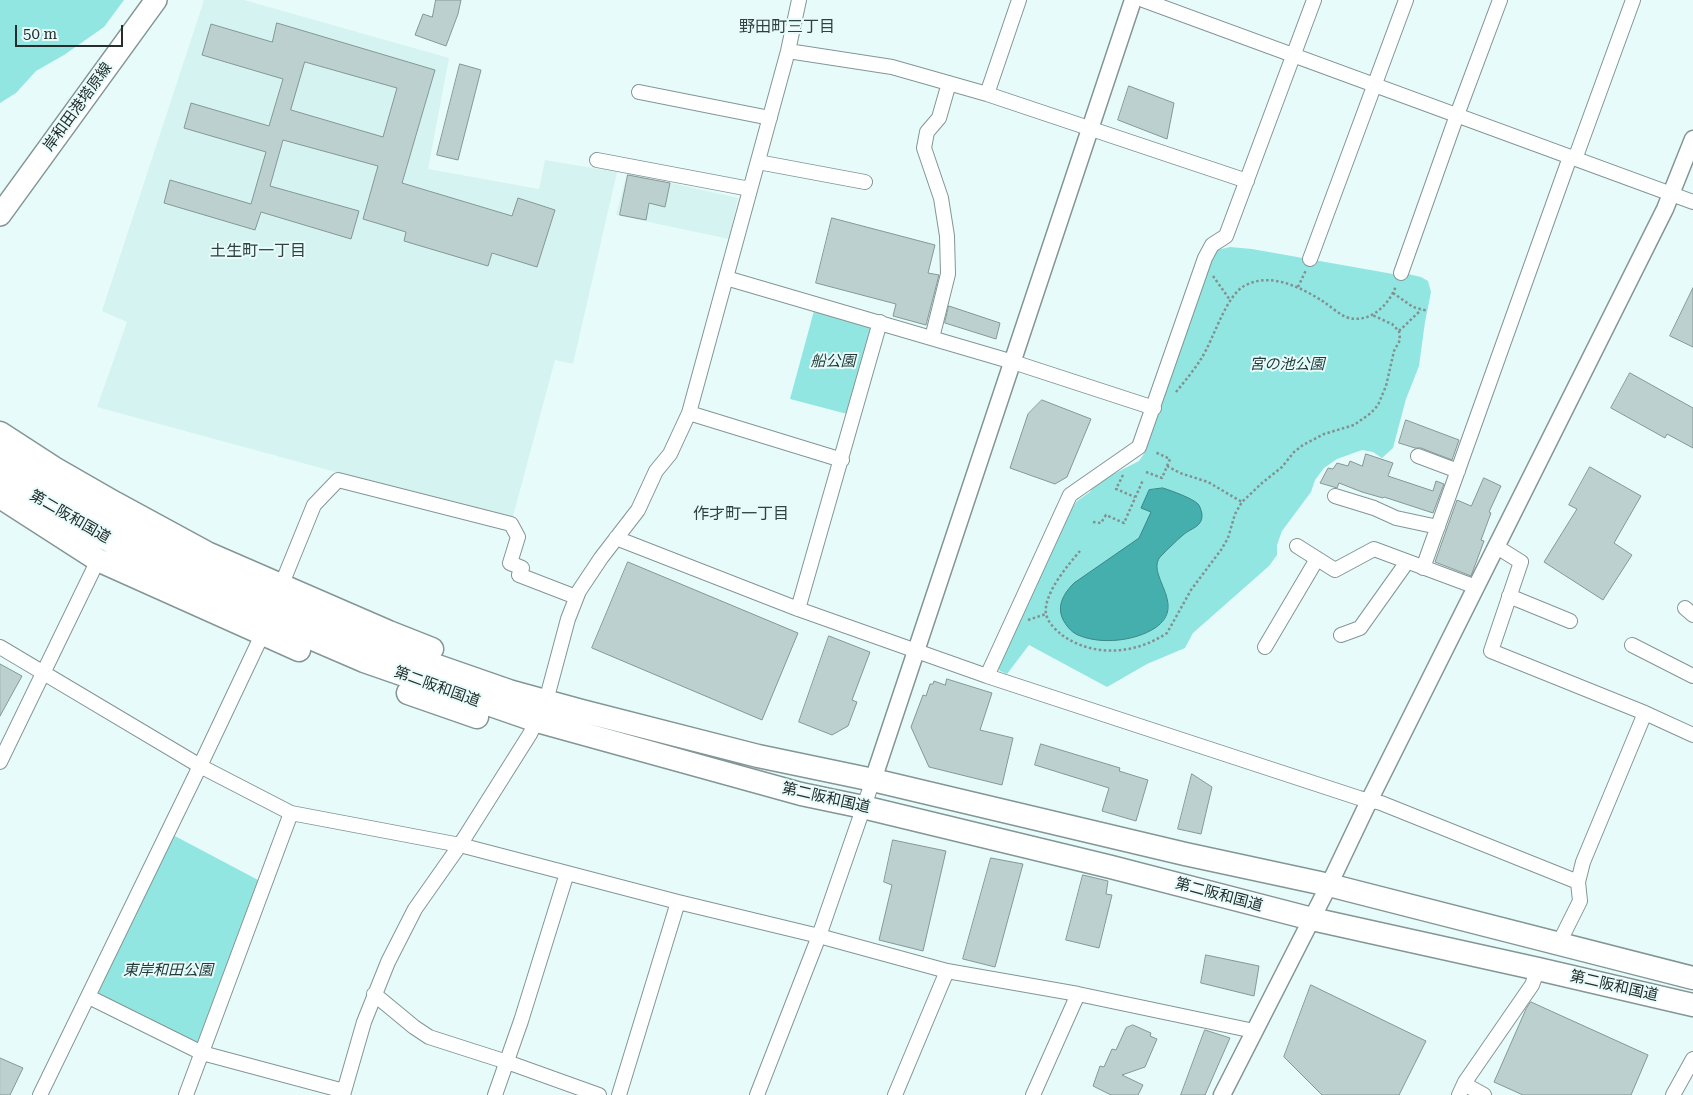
<!DOCTYPE html>
<meta charset="utf-8">
<style>
body{margin:0}
#map{position:relative;width:1693px;height:1095px;overflow:hidden;background:#e7fcfa;font-family:"Roboto Serif",serif}
canvas{display:block}
.scale{position:absolute;left:15px;top:25px;width:108px;height:22px;box-sizing:border-box;border:2px solid #252d2d;border-top:0;padding-left:6px;font-size:15px;line-height:18px;white-space:nowrap;color:#252d2d;-webkit-text-stroke:4px #e7fcfa;paint-order:stroke}
</style>
<div id="map">
<canvas width="1693" height="1095"></canvas>
<div class="scale">50 m</div>
</div>
<script>
const c = document.querySelector('canvas').getContext('2d');
c.lineJoin = 'round';
function fillPath(path, color) { c.fillStyle = color; c.fill(path, 'evenodd'); }
function strokePath(path, color, width, dash) { c.strokeStyle = color; c.lineWidth = width; c.lineCap = dash ? 'butt' : 'round'; c.setLineDash(dash || []); c.stroke(path); }
function write(font, color, halo, rows, align = 'center') {
  c.font = font + ' "Roboto Serif","Noto Sans JP",serif'; c.lineWidth = 4; c.setLineDash([]); c.textBaseline = 'middle'; c.strokeStyle = halo; c.fillStyle = color; for (const [text, x, y, turn = 0] of rows) {
    c.save(); c.translate(x, y); c.rotate((+turn || 0) * Math.PI / 180); c.textAlign = isNaN(turn) ? turn : align; if (halo) c.strokeText(text, 0, 0); c.fillText(text, 0, 0); c.restore();
  }
}
fillPath(new Path2D(`
 M204,0H244L449,58L428,169L539,189L545,160L617,172L573,364L555,360L512,520L97,407L127,322L102,311Z
 M627,173L738,198L729,239L616,215Z`), '#d4f3f1');
fillPath(new Path2D(`
 M0,0H124L104,27L64,55L36,71L16,93L0,103Z
 M1230,247L1252,249L1393,274L1395,271L1421,277L1428,281L1431,292L1425,322L1419,366L1406,399L1393,448L1382,458L1373,452L1362,450L1337,459L1324,468L1315,480L1311,492L1282,531L1277,545V555L1269,566L1193,633L1185,648L1147,664L1107,687L1029,645L1007,674L1000,671L998,668L1068,514L1077,501L1090,492L1096,483L1139,461L1145,452L1210,263L1217,250Z
 M815,307L876,325L851,415L790,399Z
 M173,835L260,881L197,1047L96,995Z`), '#92e6e2');
const water = new Path2D(`
 M1163,488C1172,491 1192,498 1198,504C1200,506 1201,510 1202,514C1203,527 1191,528 1183,535C1176,541 1168,549 1161,556C1144,574 1189,605 1155,628C1135,641 1101,645 1078,635C1073,633 1068,628 1065,623C1055,608 1063,594 1074,583L1139,538L1151,512L1141,508L1149,490Z`);
fillPath(water, '#44afac');
strokePath(water, '#3b8886', 1);
const building = new Path2D(`
 M436,0H461L458,14L446,46L415,35L423,14L432,17Z
 M277,23L435,70L402,183L512,216L518,198L555,210L537,267L492,253L488,266L404,241L406,232L363,219L378,166L283,140L270,186L359,211L351,239L261,212L255,230L164,203L170,180L251,204L266,152L184,128L191,103L269,126L283,79L202,55L211,24L272,42ZM305,62L397,88L383,137L291,110Z
 M460,64L481,70L458,160L437,155Z
 M1129,86L1174,103L1167,139L1118,120Z
 M628,175L670,183L665,207L649,203L646,220L620,215Z
 M832,218L935,245L928,273L939,275L926,325L893,316L896,304L816,283Z
 M1693,288V347L1670,336Z
 M949,306L1000,323L996,339L945,323Z
 M1630,373L1693,408V448L1667,434L1665,438L1611,408Z
 M1042,400L1091,419L1067,477L1055,484L1010,468L1028,414Z
 M1406,420L1459,440L1452,460L1421,448H1415L1399,443Z
 M1366,454L1393,463L1388,476L1433,491L1436,481L1444,484L1433,513L1384,497L1383,498L1362,492L1339,483L1337,488L1320,483L1328,468L1333,469L1337,463L1348,466L1350,461L1362,466Z
 M1590,467L1641,496L1614,543L1632,555L1603,600L1544,562L1577,509L1569,505Z
 M1484,478L1501,486L1489,512L1491,513L1481,540L1484,541L1471,576L1435,562L1457,500L1471,506Z
 M628,562L798,633L762,720L592,648Z
 M829,636L870,652L852,700L857,702L848,726L832,735L799,722Z
 M0,664L22,676L0,716Z
 M947,679L992,693L980,730L1013,738L1002,785L929,767L911,727L923,695L926,696L930,684H933L934,681L945,685Z
 M1041,744L1120,768L1119,771L1148,780L1136,821L1102,811L1109,788L1035,765Z
 M1192,774L1212,787L1201,834L1178,829Z
 M893,840L946,851L923,951L879,940L892,885L884,882Z
 M991,858L1023,864L995,967L963,959Z
 M1083,875L1108,881L1106,894L1112,895L1099,948L1066,940Z
 M1206,955L1259,966L1254,996L1201,983Z
 M1311,985L1426,1041L1399,1095H1322L1284,1057Z
 M1531,1002L1648,1055L1631,1095H1523L1494,1082L1526,1009Z
 M1133,1025L1151,1033L1150,1036L1157,1039L1145,1067L1122,1075L1143,1085L1138,1095H1111L1093,1086L1100,1066L1104,1067L1112,1049L1116,1050L1126,1028Z
 M1205,1030L1230,1038L1205,1095H1181Z
 M0,1058L23,1068L10,1095H0Z`);
fillPath(building, '#bcd0cf');
strokePath(building, '#859897', 1);
const minor = new Path2D(`
 M1143,0L1693,202
 M788,51L892,67L987,94L1247,181
 M639,92L770,118
 M987,94L1019,0
 M1575,159L1633,0
 M597,160L750,189
 M758,162L865,182
 M1310,259L1406,0
 M1401,273L1457,115L1500,0
 M726,278L1013,362L1154,408
 M932,338L948,274L947,236L941,198L924,148L927,132L939,118L949,83
 M689,413L842,460
 M1418,456L1458,471
 M1335,496L1374,508L1396,518L1438,527
 M616,538L798,609L987,676L1359,798L1381,803L1578,882
 M1297,546L1335,570L1374,549L1476,587
 M1497,547L1521,562L1491,651L1645,713L1693,735
 M1423,568L1570,157
 M281,586L314,505L338,480L511,524L518,537L510,563L522,568L519,575L576,597
 M1509,596L1570,621
 M1685,608L1693,615
 M798,609L880,322
 M1341,635L1360,628L1407,562
 M1632,645L1693,676
 M0,647L200,766L291,813L460,845L678,902L819,936L947,971L1078,994L1254,1031
 M1265,647L1317,559
 M987,676L1070,495L1139,447L1205,258L1212,245L1226,236L1314,0
 M0,762L98,560
 M1558,945L1580,901L1578,882L1583,862L1645,713
 M374,994L414,1027L429,1037L507,1062L599,1095
 M89,997L202,1053L344,1091
 M1464,1084L1484,1095
 M40,1095L200,766L262,635
 M186,1095L291,813
 M343,1095L364,1022L388,962L415,909L460,845L530,734L546,701L568,619L579,591L601,558L638,510L656,471L670,454L689,413L788,51L799,0
 M495,1095L521,1021L567,873
 M619,1095L678,902
 M757,1095L819,936L873,780
 M895,1095L947,971
 M1033,1095L1078,994
 M1459,1095L1465,1082L1532,985L1538,969
 M1673,1095L1693,1059`);
const tertiary = new Path2D(`
 M873,780L1133,0
 M1222,1095L1329,885L1369,801L1665,209L1693,139`);
const primary = new Path2D(`
 M0,215L156,0`);
const trunk = new Path2D(`
 M0,433L54,468L115,503L207,553L389,632L432,649
 M0,455L36,478L183,560L305,616L397,652L509,691L582,711L758,756L873,780L1185,854L1329,885L1693,978
 M0,476L83,526L168,573L271,621L364,661L537,721L801,794L863,807L1111,867L1312,919L1538,969L1693,1005
 M0,497L98,560L299,650
 M408,693L477,717`);
strokePath(minor, '#839695', 16);
strokePath(tertiary, '#839695', 19);
strokePath(primary, '#839695', 24);
strokePath(trunk, '#839695', 25);
strokePath(new Path2D(`
 M1213,276L1230,300
 M1298,287L1306,270
 M1393,293L1413,307L1428,311
 M1399,331L1421,310
 M1176,392C1185,381 1194,370 1201,359C1214,339 1226,294 1246,285C1272,272 1302,288 1324,302C1331,307 1339,314 1346,317C1369,325 1389,305 1396,286
 M1167,466L1180,473L1208,482L1242,502
 M1146,472L1162,478L1170,459L1155,452
 M1123,475L1116,489L1135,497
 M1093,522L1101,523L1106,515L1124,523L1143,480
 M1080,551C1068,565 1043,594 1046,614C1048,623 1056,630 1062,635C1094,658 1136,654 1167,633L1191,590L1221,550L1228,538L1235,514L1242,502L1262,483L1282,467L1294,452L1303,445L1324,434L1354,425L1371,413L1378,405L1386,386L1394,351L1400,340L1399,331L1392,324L1372,315
 M1028,620L1046,614`), '#82908f', 2.5, [2.5, 2.5]);
strokePath(minor, '#fff', 14);
strokePath(tertiary, '#fff', 16);
strokePath(primary, '#fff', 21);
strokePath(trunk, '#fff', 22);
write('15px', '#252d2d', '#e7fcfa', [
 ["岸和田港塔原線",78,107,-54],
 ["第二阪和国道",70,517,30],
 ["第二阪和国道",437,687,20],
 ["第二阪和国道",826,798,13],
 ["第二阪和国道",1219,895,15],
 ["第二阪和国道",1614,986,13]
]);
write('italic 15px', '#233b3a', '#e7fcfa', [
 ["船公園",833,362],
 ["宮の池公園",1287,365],
 ["東岸和田公園",168,971]
]);
write('16px', '#304140', '#e7fcfa', [
 ["野田町三丁目",787,27],
 ["土生町一丁目",258,251],
 ["作才町一丁目",741,514]
]);
</script>
